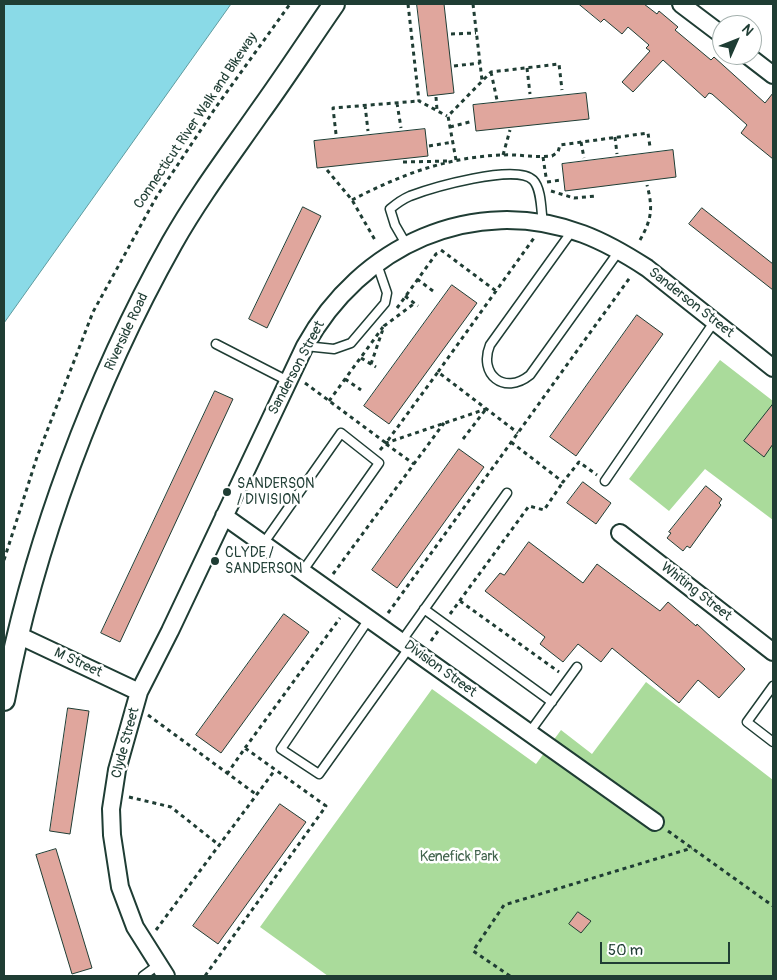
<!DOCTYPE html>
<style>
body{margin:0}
#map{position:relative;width:777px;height:980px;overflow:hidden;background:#fff;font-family:Pangolin,sans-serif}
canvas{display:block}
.frame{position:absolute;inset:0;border:5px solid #1f3d34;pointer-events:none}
.north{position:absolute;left:712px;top:15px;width:50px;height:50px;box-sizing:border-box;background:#fff;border:1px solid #a5b1ae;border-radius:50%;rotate:46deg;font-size:14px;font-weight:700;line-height:20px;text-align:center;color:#1f3d34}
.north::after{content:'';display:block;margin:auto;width:18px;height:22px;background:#1f3d34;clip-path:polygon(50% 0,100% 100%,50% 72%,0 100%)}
.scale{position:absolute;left:600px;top:942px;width:130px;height:22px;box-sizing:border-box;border:2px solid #1f3d34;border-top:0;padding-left:6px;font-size:15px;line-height:18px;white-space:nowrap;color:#1f3d34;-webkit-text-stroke:4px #fff;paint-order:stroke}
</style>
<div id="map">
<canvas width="777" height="980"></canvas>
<div class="frame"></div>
<div class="north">N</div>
<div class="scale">50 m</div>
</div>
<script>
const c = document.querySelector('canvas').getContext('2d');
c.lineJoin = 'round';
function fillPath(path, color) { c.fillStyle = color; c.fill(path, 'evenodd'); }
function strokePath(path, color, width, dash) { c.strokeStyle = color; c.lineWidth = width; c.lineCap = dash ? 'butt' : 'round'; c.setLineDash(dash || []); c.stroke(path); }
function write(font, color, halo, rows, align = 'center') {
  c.font = font + ' Pangolin,sans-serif'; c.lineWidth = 5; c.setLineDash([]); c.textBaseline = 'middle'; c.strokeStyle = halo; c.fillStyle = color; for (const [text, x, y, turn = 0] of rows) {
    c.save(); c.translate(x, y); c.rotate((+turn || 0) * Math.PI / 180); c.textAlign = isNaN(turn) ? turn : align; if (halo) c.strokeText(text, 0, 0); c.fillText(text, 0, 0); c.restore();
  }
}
fillPath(new Path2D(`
 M720,360L773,401V520L705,469L669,511L629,479Z
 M646,682L773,780V976H328L260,927L432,689L536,764L561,730L592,754Z`), '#aadb9b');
const water = new Path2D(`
 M4,4H231L4,323Z`);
fillPath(water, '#8adae7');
strokePath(water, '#5f9b9f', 1);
const building = new Path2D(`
 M417,4H444L454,93L428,96Z
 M579,4H644L657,14L659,11L678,27L675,30L711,60L714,57L765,103L773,93V159L741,133L747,125L712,94L709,93L705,98L663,60L633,92L622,82L650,51L646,48L649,45L628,27L622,34L604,19L601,22Z
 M586,93L589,119L476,131L473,105Z
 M425,129L428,156L317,168L314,141Z
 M673,150L676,177L565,191L562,164Z
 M303,207L321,216L267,328L249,319Z
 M702,208L773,264V290L689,224Z
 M452,285L477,303L389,424L364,406Z
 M637,315L663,334L576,456L550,437Z
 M215,391L233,399L120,642L101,633Z
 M773,404V444L764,457L744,441Z
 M459,449L484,467L397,588L372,570Z
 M583,482L611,503L596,524L567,503Z
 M706,486L722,499L719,503L721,505L690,548L687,546L683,551L667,538L671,533L669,532Z
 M529,542L583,583L597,564L660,611L668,602L696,626L697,624L745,669L719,698L698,680L679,703L612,648L601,662L578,644L563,662L540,644L545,637L485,591L500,573L504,575Z
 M284,614L309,632L221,753L196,735Z
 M68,708L89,711L70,834L50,831Z
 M280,804L306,822L218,944L193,926Z
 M56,849L92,968L72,974L36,855Z
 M578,912L591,921L581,933L569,924Z`);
fillPath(building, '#e0a69d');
strokePath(building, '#1f3d34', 1);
const service = new Path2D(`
 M572,231L490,345C478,374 504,396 530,375L619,251
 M406,244L395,225L390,209C396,204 403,199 410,196C431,188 516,163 533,180C542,189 541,212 543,224
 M216,344L288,381
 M305,346L334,349L351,343L385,303L387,293L377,264
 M605,481L714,322
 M263,544L341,433L379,463L302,572
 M424,609L552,702
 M369,619L281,749L319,774L409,648
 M401,642L507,493
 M773,686L747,722L773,742
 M529,733L577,667
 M143,976L158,965`);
const minor = new Path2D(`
 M681,4L722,35
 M747,55L773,75
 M224,516L655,822
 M620,533L773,652
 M18,635L139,692
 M166,976L135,927L120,887L112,835L111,809L117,770L139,692L170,631L305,346C360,246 473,193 583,234C607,243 627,255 647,268L773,368`);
const tertiary = new Path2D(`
 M4,700C33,545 95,380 172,243C198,197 229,156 259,113C285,77 309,40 334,4`);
strokePath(service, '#1f3d34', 11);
strokePath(minor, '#1f3d34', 20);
strokePath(tertiary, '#1f3d34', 24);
strokePath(new Path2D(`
 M408,4L419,101L447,116
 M473,4L482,80
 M451,34L476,33
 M454,66L480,63
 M527,68L530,94
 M491,72L497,100
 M436,97L437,110
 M397,103L401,128
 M365,105L368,131
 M450,127L473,121
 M336,134L333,108L419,101
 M615,137L617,154
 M581,142L584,158
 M429,146L453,142
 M503,155L510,130
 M543,157L546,177
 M456,160L448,116L491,72L559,64L562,90
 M403,162L448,161
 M327,170L352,200L375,240
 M547,182L561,180
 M551,191L574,198L596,196
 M352,200C400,175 447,157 502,155C519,154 535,158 552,156L558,152L560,145L648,133L650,147
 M640,240C652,219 653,208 647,185
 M441,250L496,291
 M417,279L433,291
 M405,296L418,306
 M397,308L436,254L441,252
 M361,358L376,367
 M371,364L384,326L415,303
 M438,372L534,238
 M345,379L361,390
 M305,383L386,443L438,372L518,433
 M329,401L383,327
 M463,439L486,409
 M511,442L563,482L579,462L597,475
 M386,444L414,464
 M380,450L386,443L486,409
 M4,560L37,457L93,312L157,196L216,107L290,4
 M333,574L444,423
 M460,601L559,672
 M388,613L631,276
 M450,614L529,506L544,510L563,482
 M431,641L438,631
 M148,715L257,795
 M245,748L340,618
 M129,797L171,807L219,845
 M668,831L773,906
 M156,930L275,770
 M205,976L326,806L245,748L227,774
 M510,976L473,951L504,905L692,848`), '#1f3d34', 3, [4, 4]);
strokePath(service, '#fff', 8);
strokePath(minor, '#fff', 16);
strokePath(tertiary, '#fff', 20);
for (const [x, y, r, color] of [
 [227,492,5,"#1f3d34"],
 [215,561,5,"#1f3d34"]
]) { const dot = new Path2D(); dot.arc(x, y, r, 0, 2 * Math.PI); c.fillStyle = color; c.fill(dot); strokePath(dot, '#fff', 2); }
write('14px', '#1f3d34', '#fff', [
 ["Connecticut River Walk and Bikeway",196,121,-56],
 ["Sanderson Street",691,303,38],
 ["Riverside Road",127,332,-65],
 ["Sanderson Street",297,368,-62],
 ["Whiting Street",696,592,38],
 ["M Street",78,663,25],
 ["Division Street",440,669,36],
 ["Clyde Street",126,743,-75]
]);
write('14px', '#1f3d34', '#fff', [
 ["SANDERSON",237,484],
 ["/ DIVISION",237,500],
 ["CLYDE /",225,553],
 ["SANDERSON",225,569]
], 'left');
write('14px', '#42644e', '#fff', [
 ["Kenefick Park",459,857]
]);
</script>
